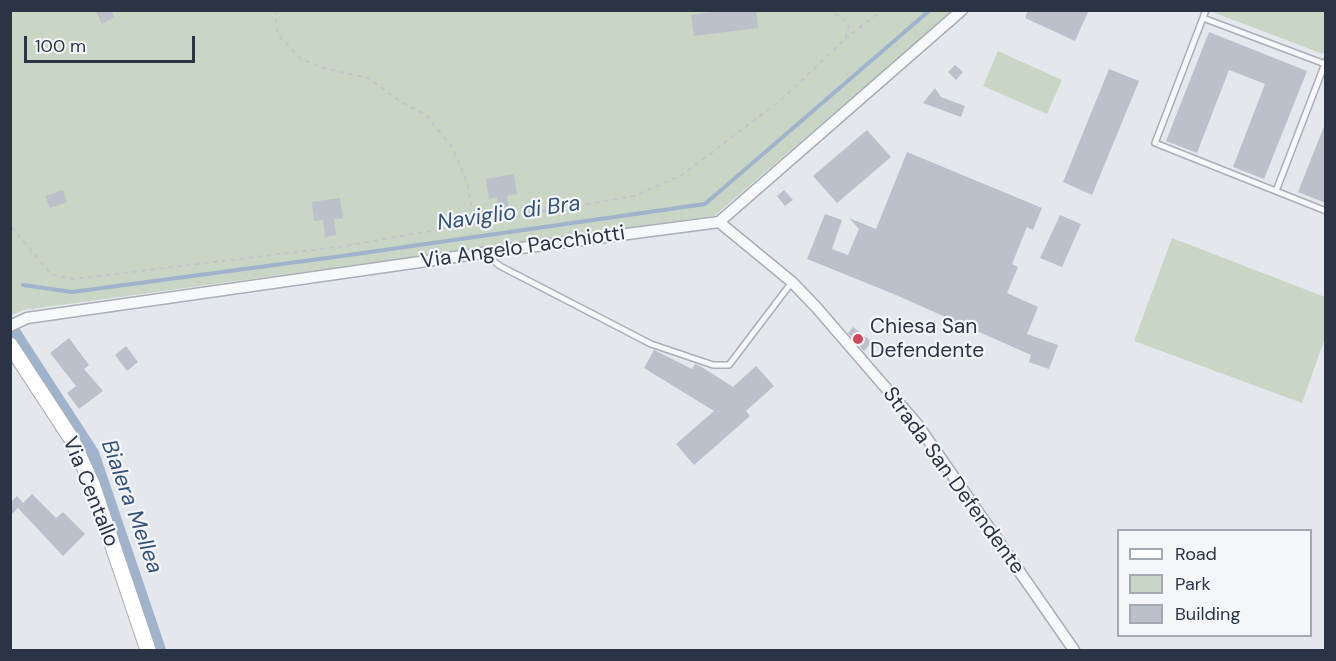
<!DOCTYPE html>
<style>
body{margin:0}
#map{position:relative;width:1336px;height:661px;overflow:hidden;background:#e4e7ec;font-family:"DM Sans",sans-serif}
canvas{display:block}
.frame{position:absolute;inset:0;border:12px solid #2b3445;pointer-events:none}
.legend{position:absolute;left:1117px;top:529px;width:195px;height:108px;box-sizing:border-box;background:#f4f6f9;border:2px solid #a4a8b1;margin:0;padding:8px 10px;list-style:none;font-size:18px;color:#2b3445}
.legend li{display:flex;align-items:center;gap:12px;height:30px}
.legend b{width:30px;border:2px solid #a4a8b1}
.scale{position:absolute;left:24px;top:36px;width:171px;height:27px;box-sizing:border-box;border:3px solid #2b3445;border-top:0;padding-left:8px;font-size:18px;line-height:21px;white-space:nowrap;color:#2b3445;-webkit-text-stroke:4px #f4f6f9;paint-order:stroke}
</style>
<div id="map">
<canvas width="1336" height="661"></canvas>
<div class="frame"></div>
<ul class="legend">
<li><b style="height:8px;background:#fff"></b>Road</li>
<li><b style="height:16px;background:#c9d6c5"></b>Park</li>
<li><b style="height:16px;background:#bbc0ca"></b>Building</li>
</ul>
<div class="scale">100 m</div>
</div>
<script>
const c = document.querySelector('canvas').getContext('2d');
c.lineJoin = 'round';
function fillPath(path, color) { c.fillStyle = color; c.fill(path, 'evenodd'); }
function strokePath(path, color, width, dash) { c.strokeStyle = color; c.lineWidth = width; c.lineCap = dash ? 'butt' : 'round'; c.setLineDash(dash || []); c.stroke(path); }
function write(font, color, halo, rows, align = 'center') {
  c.font = font + ' "DM Sans",sans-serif'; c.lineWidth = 4.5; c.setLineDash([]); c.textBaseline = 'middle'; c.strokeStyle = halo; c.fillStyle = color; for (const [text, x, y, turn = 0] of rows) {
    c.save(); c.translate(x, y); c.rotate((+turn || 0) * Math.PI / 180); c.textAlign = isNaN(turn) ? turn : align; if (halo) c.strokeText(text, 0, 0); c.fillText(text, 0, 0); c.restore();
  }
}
fillPath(new Path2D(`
 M10,11H953L714,216L24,310L11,315Z
 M1216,11H1325V49L1323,54L1215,13Z
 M998,51L1062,80L1047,114L983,86Z
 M1172,238L1325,297V338L1302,403L1134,341Z`), '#c9d6c5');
strokePath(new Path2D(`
 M23,285L72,292L342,256L705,204L930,10`), '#9fb4cc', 4);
strokePath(new Path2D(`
 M10,325L93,453L160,650`), '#9fb4cc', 12);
fillPath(new Path2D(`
 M95,10H111L114,17L102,24Z
 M724,10H756L758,28L694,36L691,15Z
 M1028,10H1089L1075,41L1025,18Z
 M1209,32L1307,71L1264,179L1233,167L1265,84L1229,70L1197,153L1166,141Z
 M955,65L963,72L956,80L948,72Z
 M1109,69L1139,81L1092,195L1063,182Z
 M935,88L941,97L965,106L961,117L923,103Z
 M1325,124H1326V203L1298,192Z
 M867,130L891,157L837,203L813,176Z
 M907,152L1042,208L1033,230L1027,227L1012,264L1018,267L1007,293L1038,307L1027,334L1058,345L1049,369L1029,362L1031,355L896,295L807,259L825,214L842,220L832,249L848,255L859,229L849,218L876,229Z
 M514,174L517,194L507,196L509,213L499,214L497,197L489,199L486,179Z
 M63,190L67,202L50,208L45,196Z
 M784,190L793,200L785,206L777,196Z
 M340,198L343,218L334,219L336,235L325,237L323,220L314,221L312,202Z
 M1060,215L1081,224L1062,267L1040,258Z
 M853,327L872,342L864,351L848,333Z
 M69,338L89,365L84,369L103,391L79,409L67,393L76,386L50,353Z
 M126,346L138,362L127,371L115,355Z
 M654,350L692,369L695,364L700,366L733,387L756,366L774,386L746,411L750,416L694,465L676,444L714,411L644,368Z
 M32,494L56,518L63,512L85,534L63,556L18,508L10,516V503L17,496L23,503Z`), '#bbc0ca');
const service = new Path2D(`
 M1206,10L1155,143L1326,211
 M1203,18L1325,64
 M1276,191L1326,61
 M485,254L500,266L651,344L713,365H729L792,282`);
const minor = new Path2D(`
 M719,222L792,282L816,307L917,424L1074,650
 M10,326L27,318L483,253L719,222L962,10`);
const secondary = new Path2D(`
 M10,345L71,438L92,484L148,650`);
strokePath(service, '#a9aeb7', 8);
strokePath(minor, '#a9aeb7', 13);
strokePath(secondary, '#a9aeb7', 17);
strokePath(new Path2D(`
 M275,10L278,35L301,59L323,68L368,78L401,102L426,115L452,147L467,181L474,223
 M845,39L882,10
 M10,218L13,229L52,275L74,279L338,247L634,196L682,175L780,101L845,39L849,26L843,18L828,10`), '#c2c5cb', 2, [4.5, 4.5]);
strokePath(service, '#f7f8fa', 5);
strokePath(minor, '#f7f8fa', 10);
strokePath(secondary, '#fff', 15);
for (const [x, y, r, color] of [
 [858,339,6,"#d1495b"]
]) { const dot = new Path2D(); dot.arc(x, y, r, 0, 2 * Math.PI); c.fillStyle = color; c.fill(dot); strokePath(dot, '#f4f6f9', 2); }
write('21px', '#2b3445', '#f4f6f9', [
 ["Via Angelo Pacchiotti",523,248,-8],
 ["Strada San Defendente",953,481,54],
 ["Via Centallo",90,492,68]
]);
write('21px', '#2b3445', '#f4f6f9', [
 ["Chiesa San",870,327],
 ["Defendente",870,351]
], 'left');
write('italic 22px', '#34527a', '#f4f6f9', [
 ["Naviglio di Bra",509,214,-8],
 ["Bialera Mellea",131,507,70]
]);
</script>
